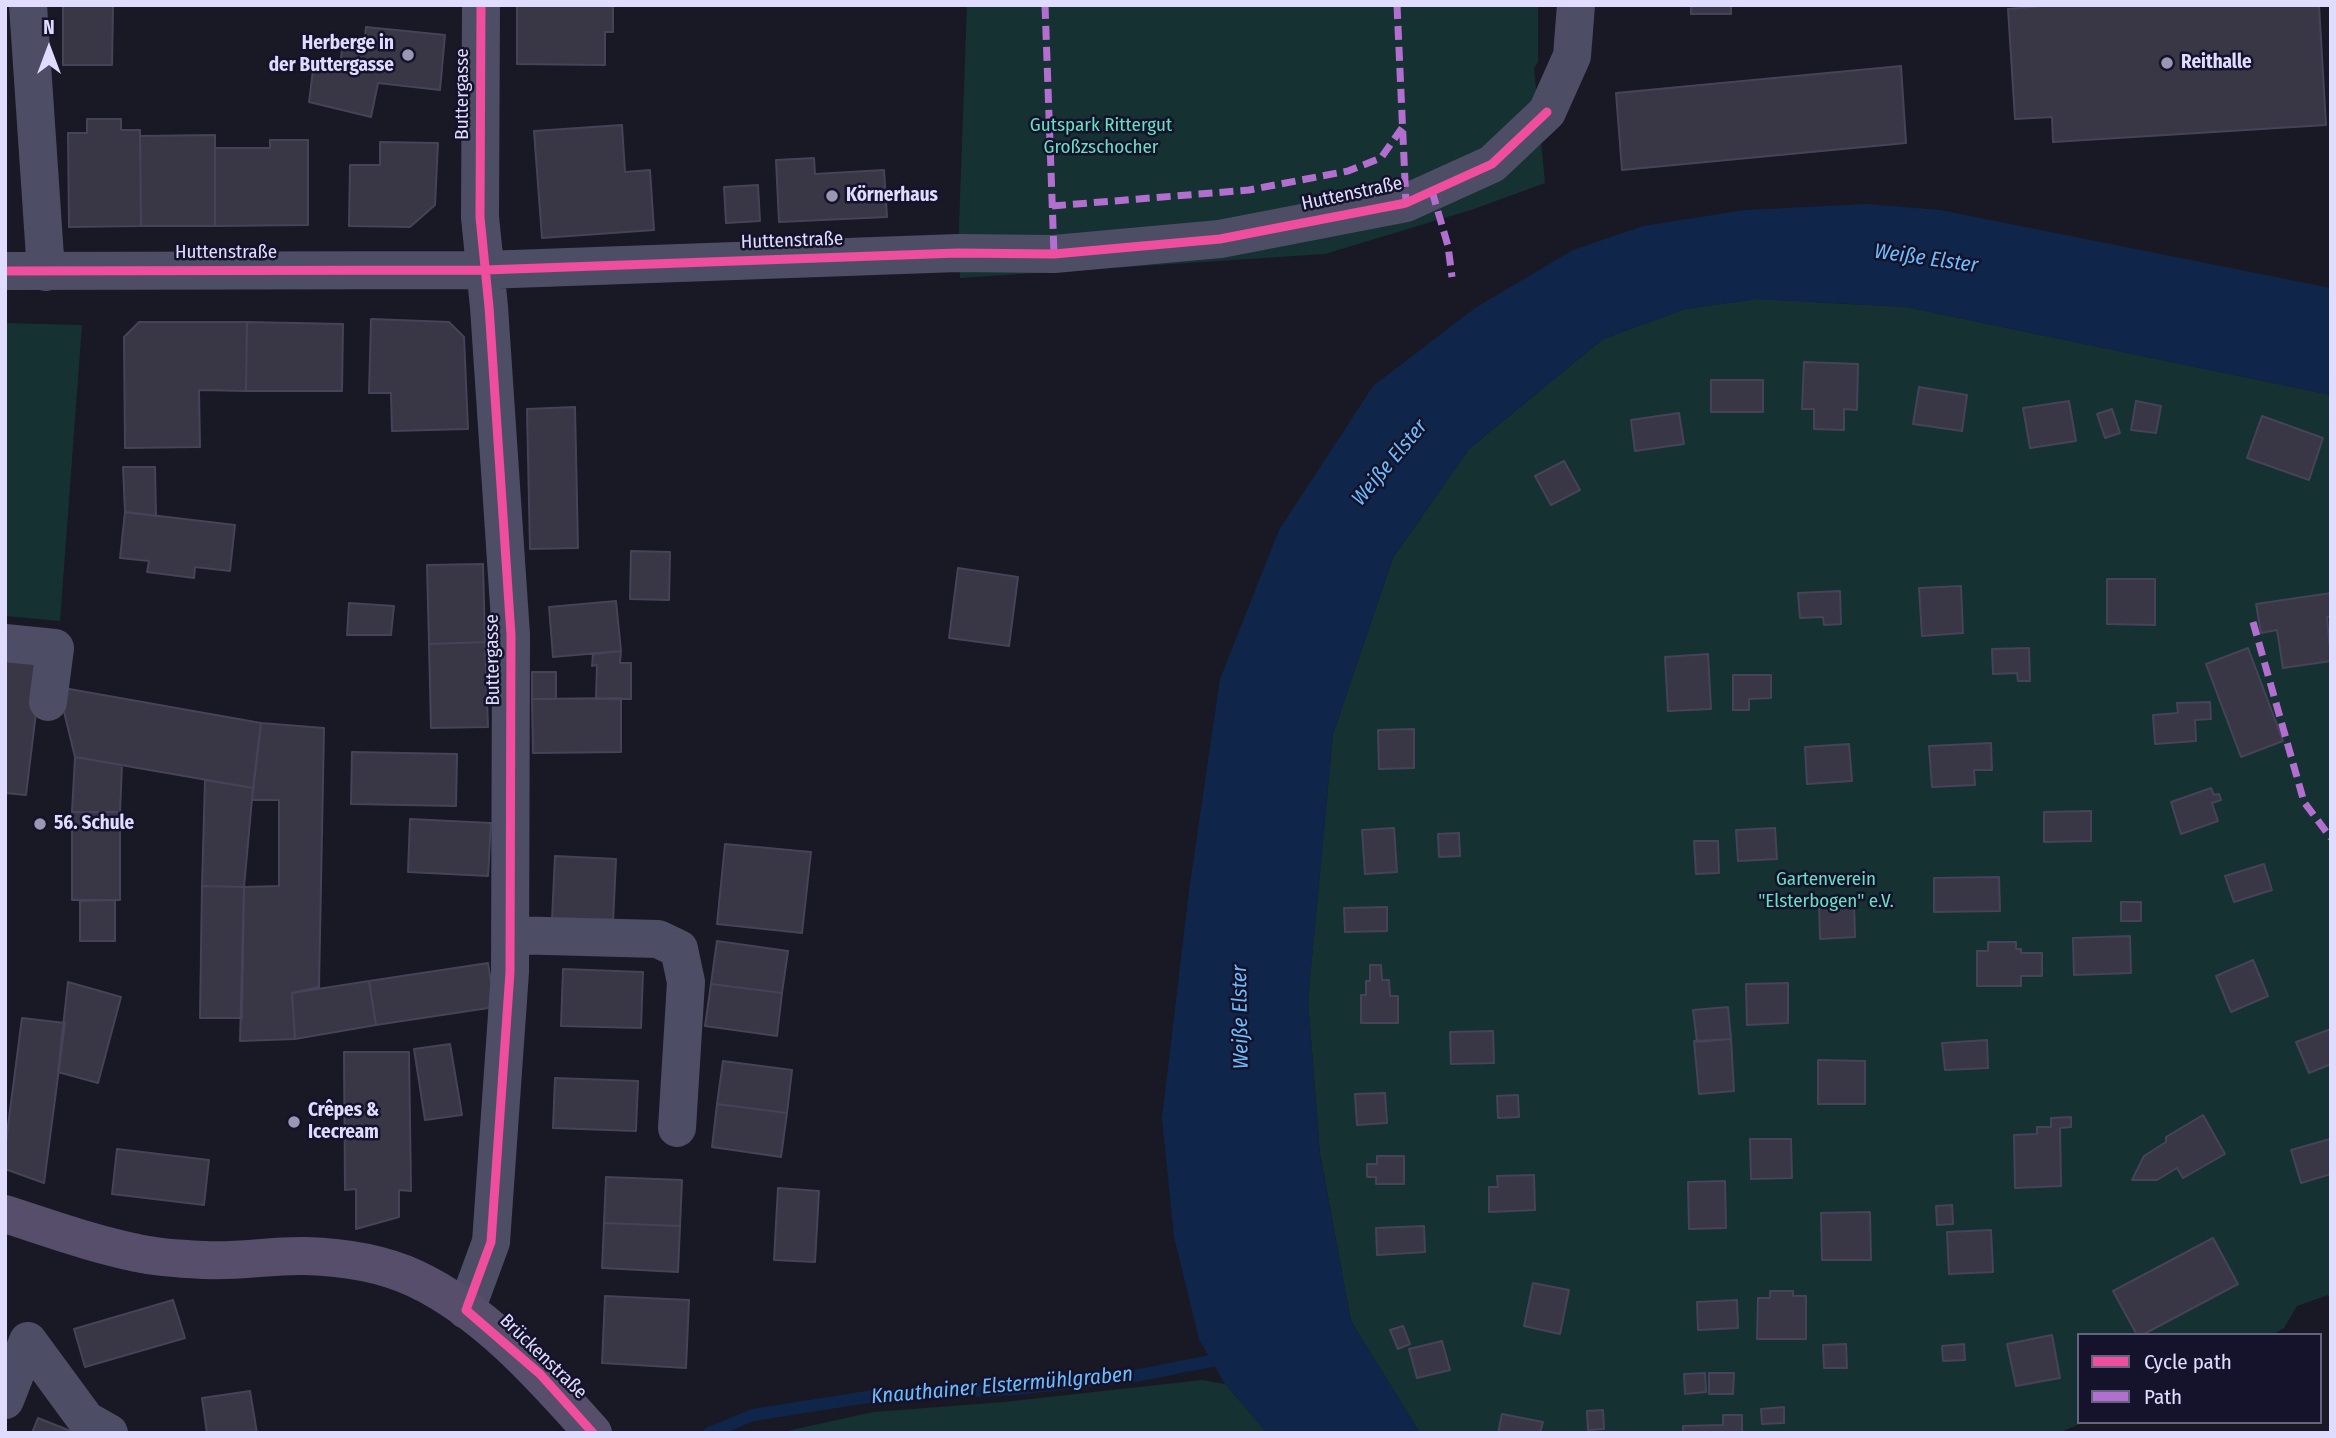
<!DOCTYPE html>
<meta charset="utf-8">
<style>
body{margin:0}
#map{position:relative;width:2336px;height:1438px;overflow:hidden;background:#191825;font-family:"Fira Sans Condensed",sans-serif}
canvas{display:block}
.frame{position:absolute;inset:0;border:7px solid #e0dcff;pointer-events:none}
.legend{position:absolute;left:2077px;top:1333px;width:245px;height:91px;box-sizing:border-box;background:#15122b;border:2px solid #666380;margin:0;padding:9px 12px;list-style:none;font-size:21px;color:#e0dcff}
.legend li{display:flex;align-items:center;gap:14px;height:35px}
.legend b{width:35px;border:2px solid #666380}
.north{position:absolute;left:14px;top:14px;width:70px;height:70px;-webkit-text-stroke:5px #15122b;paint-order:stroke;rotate:0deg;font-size:19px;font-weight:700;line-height:28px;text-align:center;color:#e0dcff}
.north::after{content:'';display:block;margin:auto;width:24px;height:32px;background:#e0dcff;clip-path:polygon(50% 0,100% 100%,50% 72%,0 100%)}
</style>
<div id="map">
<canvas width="2336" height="1438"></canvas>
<div class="frame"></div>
<ul class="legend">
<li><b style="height:9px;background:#ef4d9e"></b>Cycle path</li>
<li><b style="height:9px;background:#b36fd0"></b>Path</li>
</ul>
<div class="north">N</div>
</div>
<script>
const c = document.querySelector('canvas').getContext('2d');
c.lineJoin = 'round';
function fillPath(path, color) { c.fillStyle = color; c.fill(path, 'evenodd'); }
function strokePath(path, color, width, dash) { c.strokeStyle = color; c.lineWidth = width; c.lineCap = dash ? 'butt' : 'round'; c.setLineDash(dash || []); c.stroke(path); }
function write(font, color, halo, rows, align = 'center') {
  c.font = font + ' "Fira Sans Condensed",sans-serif'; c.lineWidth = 5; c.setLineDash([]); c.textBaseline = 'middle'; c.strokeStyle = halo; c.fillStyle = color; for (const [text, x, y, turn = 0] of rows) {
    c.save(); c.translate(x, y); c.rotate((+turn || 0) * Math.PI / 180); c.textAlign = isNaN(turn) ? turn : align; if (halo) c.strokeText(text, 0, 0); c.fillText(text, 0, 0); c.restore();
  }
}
fillPath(new Path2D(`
 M967,5H1538V62L1534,68L1545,183L1474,209L1325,254L960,278L959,226Z
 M1757,299L1906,307L2331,395V1300L2328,1295L2297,1306L2284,1328L2272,1335H2079V1422H2085L2058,1433H1420L1351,1321L1320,1154L1308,1000L1333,734L1393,558L1469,449L1603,339L1685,309Z
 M5,323L82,325L60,621L5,616Z
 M1202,1380L1225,1384L1267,1433H778L873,1412L1004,1402Z`), '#163132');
fillPath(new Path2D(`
 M1866,204L1940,210L2331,288V395L1906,307L1757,299L1685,309L1603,339L1469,449L1393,558L1333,734L1308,1000L1320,1155L1351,1321L1420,1433H1267L1225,1384L1199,1339L1174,1237L1162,1118L1189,891L1220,679L1279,530L1373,386L1475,308L1573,250L1643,226L1745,210Z`), '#0f264a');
strokePath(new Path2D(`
 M709,1433L753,1415L874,1396L1014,1389L1135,1376L1226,1358`), '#0f264a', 12);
const building = new Path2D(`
 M63,5H113L112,65H63Z
 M517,5H613V32H605V65L517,64Z
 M1691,5H1731V14H1691Z
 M2053,5H2319L2326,125L2053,142L2052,117L2015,119L2008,9Z
 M366,27L445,35L440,90L378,83L371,117L309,102L313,70L339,73L343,42L364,45Z
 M1901,66L1906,143L1622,170L1616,93Z
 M87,119H121V130H140L141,226L69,227L68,133H87Z
 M622,125L625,172L650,170L654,230L542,238L534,131Z
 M215,135V226H141L140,136Z
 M270,140H308V225L215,226V148H270Z
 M380,142L438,143L435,205L410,227L349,226L350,165H380Z
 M814,158L815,174L884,170L887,217L779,222L776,160Z
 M758,185L760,221L726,223L724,187Z
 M371,319L449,322L464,337L468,429L392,431L391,393H369Z
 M139,322H247L246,391L199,390L200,447L125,448L124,337Z
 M247,322L343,324L342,391H246Z
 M1804,362L1858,364L1857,410L1844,409V430L1814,429V409H1802Z
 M1711,380H1763V412H1711Z
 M1919,387L1967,395L1962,431L1913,424Z
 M2069,401L2076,441L2030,448L2023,408Z
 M2136,401L2161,406L2156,433L2131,430Z
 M575,407L578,548L530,549L527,409Z
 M2112,409L2120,433L2105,438L2097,414Z
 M1679,413L1684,444L1635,451L1631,420Z
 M2262,416L2323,438L2309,480L2247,458Z
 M1564,461L1580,490L1551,505L1535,476Z
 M123,467H155L156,516L125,512Z
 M125,512L235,525L230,571L195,567L194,578L147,572L149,561L120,558Z
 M631,551L670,552L669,600L630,599Z
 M483,564L485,642L429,644L427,565Z
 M958,568L1018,577L1009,646L949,638Z
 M2107,579H2155V625L2107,624Z
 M1961,586L1963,633L1922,636L1919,588Z
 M1840,591L1841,624L1824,625L1823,617L1800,618L1798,593Z
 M2331,593V617H2327L2331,661L2283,668L2277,630L2261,633L2256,604Z
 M616,601L621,651L553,657L549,607Z
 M349,603L394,606L391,635H347Z
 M485,642L488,727L431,728L429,644Z
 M2029,648L2030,681H2018L2017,673L1993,674L1992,649Z
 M2248,648L2283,741L2241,757L2206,664Z
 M5,650L43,655L26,795L5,793Z
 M621,651L620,663H631V699H596L597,665L592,666L593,654Z
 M1708,654L1711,709L1668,711L1665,657Z
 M532,672H556V699H532Z
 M1733,675H1771V698L1749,699V710H1733Z
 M58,687L261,723L253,788L75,757Z
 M621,698V752L533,753L532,699Z
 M2210,702L2211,719L2195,720L2196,741L2155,744L2153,715L2178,713L2177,703Z
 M261,723L324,728L319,987L292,993L295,1039L240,1041L244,887L279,886V800H252Z
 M1414,729V768L1379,769L1378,730Z
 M1991,743L1992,770H1974L1975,785L1932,787L1929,746Z
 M1849,744L1852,781L1807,784L1805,747Z
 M352,752L457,754L456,806L351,804Z
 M75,757L122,765L120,812H72Z
 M205,780L253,788L244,887L202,886Z
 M2211,788L2214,795L2219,794L2221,800L2212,803L2218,821L2181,834L2171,802Z
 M2091,811V841L2044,842V812Z
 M72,812H120V900H72Z
 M410,819L491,823L488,876L408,872Z
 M1394,828L1397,872L1365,874L1362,830Z
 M1775,828L1777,859L1738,861L1736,830Z
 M1459,833L1460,856L1439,857L1438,834Z
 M1694,841H1718L1719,873L1696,874Z
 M725,844L811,852L802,933L717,924Z
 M555,856L616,859L613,923L552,920Z
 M2264,864L2272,890L2234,902L2225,876Z
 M1999,877L2000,911L1934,912V878Z
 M202,886L244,887L242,1018H200Z
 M115,900V941H80V901Z
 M1854,902L1855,937L1820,939L1819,904Z
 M2121,902H2141V921H2121Z
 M1387,907V931L1345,932L1344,908Z
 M2130,936L2131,973L2074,975L2073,938Z
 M717,941L788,951L782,993L711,984Z
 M1988,942H2016V949H2021V953H2042V976H2021V986H1977V951H1988Z
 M2253,960L2268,996L2231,1012L2216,976Z
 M488,963L495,1007L376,1025L369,981Z
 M1370,965H1381L1382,980H1389L1390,996H1398V1023H1361V995H1366V981H1370Z
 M563,969L643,972L641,1028L561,1026Z
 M369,981L376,1025L295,1039L292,993Z
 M68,982L121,997L98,1083L58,1072Z
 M1788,983V1023L1747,1025L1746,984Z
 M711,984L782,993L777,1036L705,1026Z
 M1728,1007L1731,1039L1697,1042L1693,1010Z
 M22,1018L65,1023L44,1183L5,1169V1149Z
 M2331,1029V1064L2309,1073L2296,1042Z
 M1493,1031L1494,1063L1451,1064L1450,1032Z
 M1731,1039L1734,1091L1699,1094L1694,1041Z
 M1987,1040L1988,1068L1945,1070L1942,1043Z
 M450,1044L462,1115L425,1120L414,1049Z
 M344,1052H409L411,1191L399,1190V1217L356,1229V1189L345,1190Z
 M1818,1060L1865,1061V1104H1818Z
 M723,1061L792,1070L787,1113L717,1104Z
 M555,1078L638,1081L636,1131L553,1128Z
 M1385,1093L1387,1123L1357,1125L1355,1094Z
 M1518,1095L1519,1117L1498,1118L1497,1096Z
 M717,1104L787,1113L781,1157L712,1147Z
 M2203,1115L2225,1154L2183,1178L2177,1168L2157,1180H2132L2144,1156L2166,1142V1137Z
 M2071,1117V1127L2060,1128L2061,1186L2015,1188L2014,1135L2037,1134V1127H2051V1118Z
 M1750,1139H1791L1792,1178L1751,1179Z
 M2330,1139L2331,1174L2301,1183L2291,1150Z
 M117,1149L209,1160L204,1205L112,1194Z
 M1377,1156H1404V1184H1376V1177H1367V1164H1377Z
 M1534,1175L1535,1210L1489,1212V1187H1498L1497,1176Z
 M606,1177L682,1180L680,1226L604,1223Z
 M1725,1181L1726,1228L1689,1229L1688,1182Z
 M778,1188L819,1191L815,1262L774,1260Z
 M1952,1205L1953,1224L1937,1225L1936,1206Z
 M1870,1212L1871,1260H1822L1821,1213Z
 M604,1223L680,1226L678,1272L602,1268Z
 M1424,1226L1425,1252L1377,1255L1376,1228Z
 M1991,1230L1993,1272L1949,1274L1947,1232Z
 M2213,1238L2238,1284L2142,1335H2137L2113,1291Z
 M1533,1283L1569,1290L1560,1334L1524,1326Z
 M1770,1291H1793V1296H1806V1339H1757L1758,1298H1770Z
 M605,1296L689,1300L686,1368L602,1363Z
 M173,1300L185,1338L85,1367L74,1329Z
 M1737,1300L1738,1328L1698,1330L1697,1302Z
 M1403,1326L1410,1344L1398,1349L1390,1330Z
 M2052,1335L2060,1378L2016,1386L2007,1344Z
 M1442,1341L1450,1370L1417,1378L1409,1349Z
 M1846,1344L1847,1368H1824L1823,1345Z
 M1964,1344L1965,1360L1943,1361L1942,1346Z
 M1705,1373L1706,1392L1685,1394L1684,1374Z
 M1709,1373H1734L1733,1394H1709Z
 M250,1391L257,1433H207L202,1398Z
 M1784,1407V1423L1762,1424L1761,1409Z
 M1603,1410L1604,1429L1588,1430L1587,1411Z
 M1502,1414L1543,1422L1540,1433H1498Z
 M1723,1415H1742V1433H1683V1426L1723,1425Z
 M38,1418L73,1432L32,1433Z`);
fillPath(building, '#393646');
strokePath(building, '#464358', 2);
strokePath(new Path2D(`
 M28,5L46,272
 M5,271L485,270L958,253L1054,254L1220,239L1406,203L1492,164L1547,112L1572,56L1576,5
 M5,643L55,648L48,702
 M510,935L658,939L679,949L686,982L677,1128
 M466,1310L491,1242L510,972L511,635L489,307L480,217L481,5
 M28,1341L86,1420L109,1433
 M5,1400L28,1341`), '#4e4d66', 38);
strokePath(new Path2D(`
 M5,1214C49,1228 92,1244 137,1253C159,1258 183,1259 205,1260C239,1262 272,1255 306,1256C342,1257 381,1263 414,1278C485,1311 542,1376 593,1433`), '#564e6a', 38);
strokePath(new Path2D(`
 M1045,5L1054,254
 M1397,5L1406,203
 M1432,191L1448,246L1452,277
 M1052,206L1249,190L1348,171L1381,158L1402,128
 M2253,622L2304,802L2331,838`), '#b36fd0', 7, [14, 7]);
strokePath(new Path2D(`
 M481,5L480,217L489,307L511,635L510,972L491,1242L466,1310L540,1374L593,1433
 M5,271L485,270L958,253L1054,254L1220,239L1406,203L1492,164L1547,112`), '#ef4d9e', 9);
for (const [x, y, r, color] of [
 [408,55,7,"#9a97b3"],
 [2167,63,7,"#9a97b3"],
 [832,196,7,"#9a97b3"],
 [40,824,7,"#9a97b3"],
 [294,1122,7,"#9a97b3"]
]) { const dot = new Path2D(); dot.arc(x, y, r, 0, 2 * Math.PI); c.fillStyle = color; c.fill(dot); strokePath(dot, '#15122b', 2.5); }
write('bold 19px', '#e0dcff', '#15122b', [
 ["Herberge in",394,44,"right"],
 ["der Buttergasse",394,66,"right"],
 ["Reithalle",2181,63],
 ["Körnerhaus",846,196],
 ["56. Schule",54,824],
 ["Crêpes &",308,1111],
 ["Icecream",308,1133]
], 'left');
write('19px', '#e0dcff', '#15122b', [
 ["Buttergasse",463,94,-90],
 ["Huttenstraße",1352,194,-12],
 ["Huttenstraße",792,241,-2],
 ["Huttenstraße",226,253],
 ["Buttergasse",493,660,-91],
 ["Brückenstraße",543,1357,44]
]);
write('19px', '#67e0bf', '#15122b', [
 ["Gutspark Rittergut",1101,126],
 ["Großzschocher",1101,148],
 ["Gartenverein",1826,880],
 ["\"Elsterbogen\" e.V.",1826,902]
]);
write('italic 21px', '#6cbdfd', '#15122b', [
 ["Weiße Elster",1926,259,8],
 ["Weiße Elster",1390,463,-50],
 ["Weiße Elster",1241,1017,-91],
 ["Knauthainer Elstermühlgraben",1002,1386,-5]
]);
</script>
